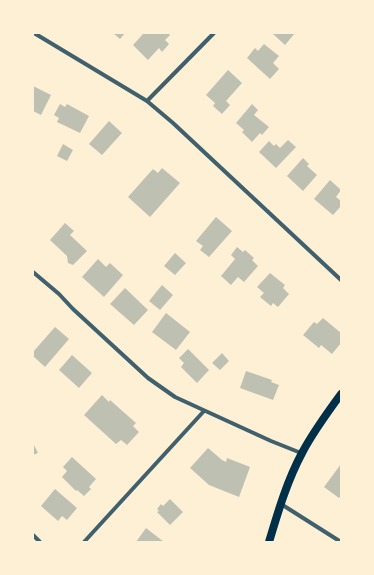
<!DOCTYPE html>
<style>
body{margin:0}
#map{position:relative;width:374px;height:575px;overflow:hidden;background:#fdf0d5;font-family:"Sofia Sans Condensed",sans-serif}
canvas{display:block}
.frame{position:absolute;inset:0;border:34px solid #fdf0d5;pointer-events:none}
</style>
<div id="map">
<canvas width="374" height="575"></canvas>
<div class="frame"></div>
</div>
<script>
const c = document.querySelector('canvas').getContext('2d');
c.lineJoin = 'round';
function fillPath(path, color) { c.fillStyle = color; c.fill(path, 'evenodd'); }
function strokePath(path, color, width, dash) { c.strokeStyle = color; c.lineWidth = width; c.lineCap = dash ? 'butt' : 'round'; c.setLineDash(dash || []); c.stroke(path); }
fillPath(new Path2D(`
 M113,33H125L120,39Z
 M142,33H168L170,35L165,40L169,44L162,52L159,48L148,60L133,45L143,34Z
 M274,33H295L285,45L273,34Z
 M264,44L279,56L273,63L279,69L270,79L247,58L255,48L258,51Z
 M228,70L242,83L226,101L230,105L222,114L213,106L215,103L206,95Z
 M33,86L51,95L41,115L33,111Z
 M60,104L65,107L67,104L89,116L80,133L57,122L59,118L54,115Z
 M252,104L258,110L254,115L269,127L262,135L260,133L252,142L242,132L244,130L236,123Z
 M109,121L122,133L102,155L89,144Z
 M288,140L296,147L276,168L259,152L269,141L274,146L276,144L280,148Z
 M63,144L73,150L67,161L57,156Z
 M303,158L309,164L307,166L317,175L303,191L287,176Z
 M162,168L180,183L150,217L128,197L153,169L158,173Z
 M330,180L341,190L336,197L341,201V206L333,215L314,199Z
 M216,217L232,231L209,257L200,250L203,246L196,241Z
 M65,223L74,231L70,235L87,251L73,265L68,263L67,256L50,240Z
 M237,247L243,252L245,250L254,258L252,260L258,266L244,282L238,277L231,285L221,276L235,259L231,255Z
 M175,253L186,263L175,275L164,266Z
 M98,259L106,267L110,263L123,275L104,297L82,277Z
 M270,273L285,285L283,288L289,294L278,307L273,303L271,306L260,297L264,293L257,287Z
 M162,285L173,295L160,310L149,301Z
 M125,288L148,310L134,325L110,304Z
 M166,313L190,332L176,350L152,332Z
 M323,318L341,333V343L332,354L321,345L319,348L303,335L314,322L317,324Z
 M55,327L69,339L45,367L33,356V352Z
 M188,349L209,370L197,383L181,367L184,363L179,358Z
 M222,353L229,361L220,370L212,363Z
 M72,355L92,373L79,388L59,370Z
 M246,371L272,380L271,382L279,385L273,400L240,388Z
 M102,395L109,402L110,400L136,423L133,426L139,432L127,445L121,440L116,444L84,415Z
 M33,443L38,453L33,455Z
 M208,448L222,460L226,462L227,458L250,467L239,497L209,485L190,468Z
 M72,457L96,479L89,487L91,489L84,496L77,490L76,491L62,477L67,471L63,467Z
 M341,464V496L339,498L324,487Z
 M55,489L77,508L67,520L62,516L58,521L41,506Z
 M170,499L183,512L170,525L157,512L159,511L157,509L161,504L163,506Z
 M146,528L164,542H136Z`), '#bec0b2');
strokePath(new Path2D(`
 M34,33L147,101L173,123L341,280
 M147,101L214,33
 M33,272L59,294L73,309L148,378L175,397L271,441L301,453
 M281,504L341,542
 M33,535L40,542
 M84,542L204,411`), '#3f606c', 4);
strokePath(new Path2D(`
 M269,542C278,512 287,481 302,453C313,432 327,413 341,394`), '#003049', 8);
</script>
